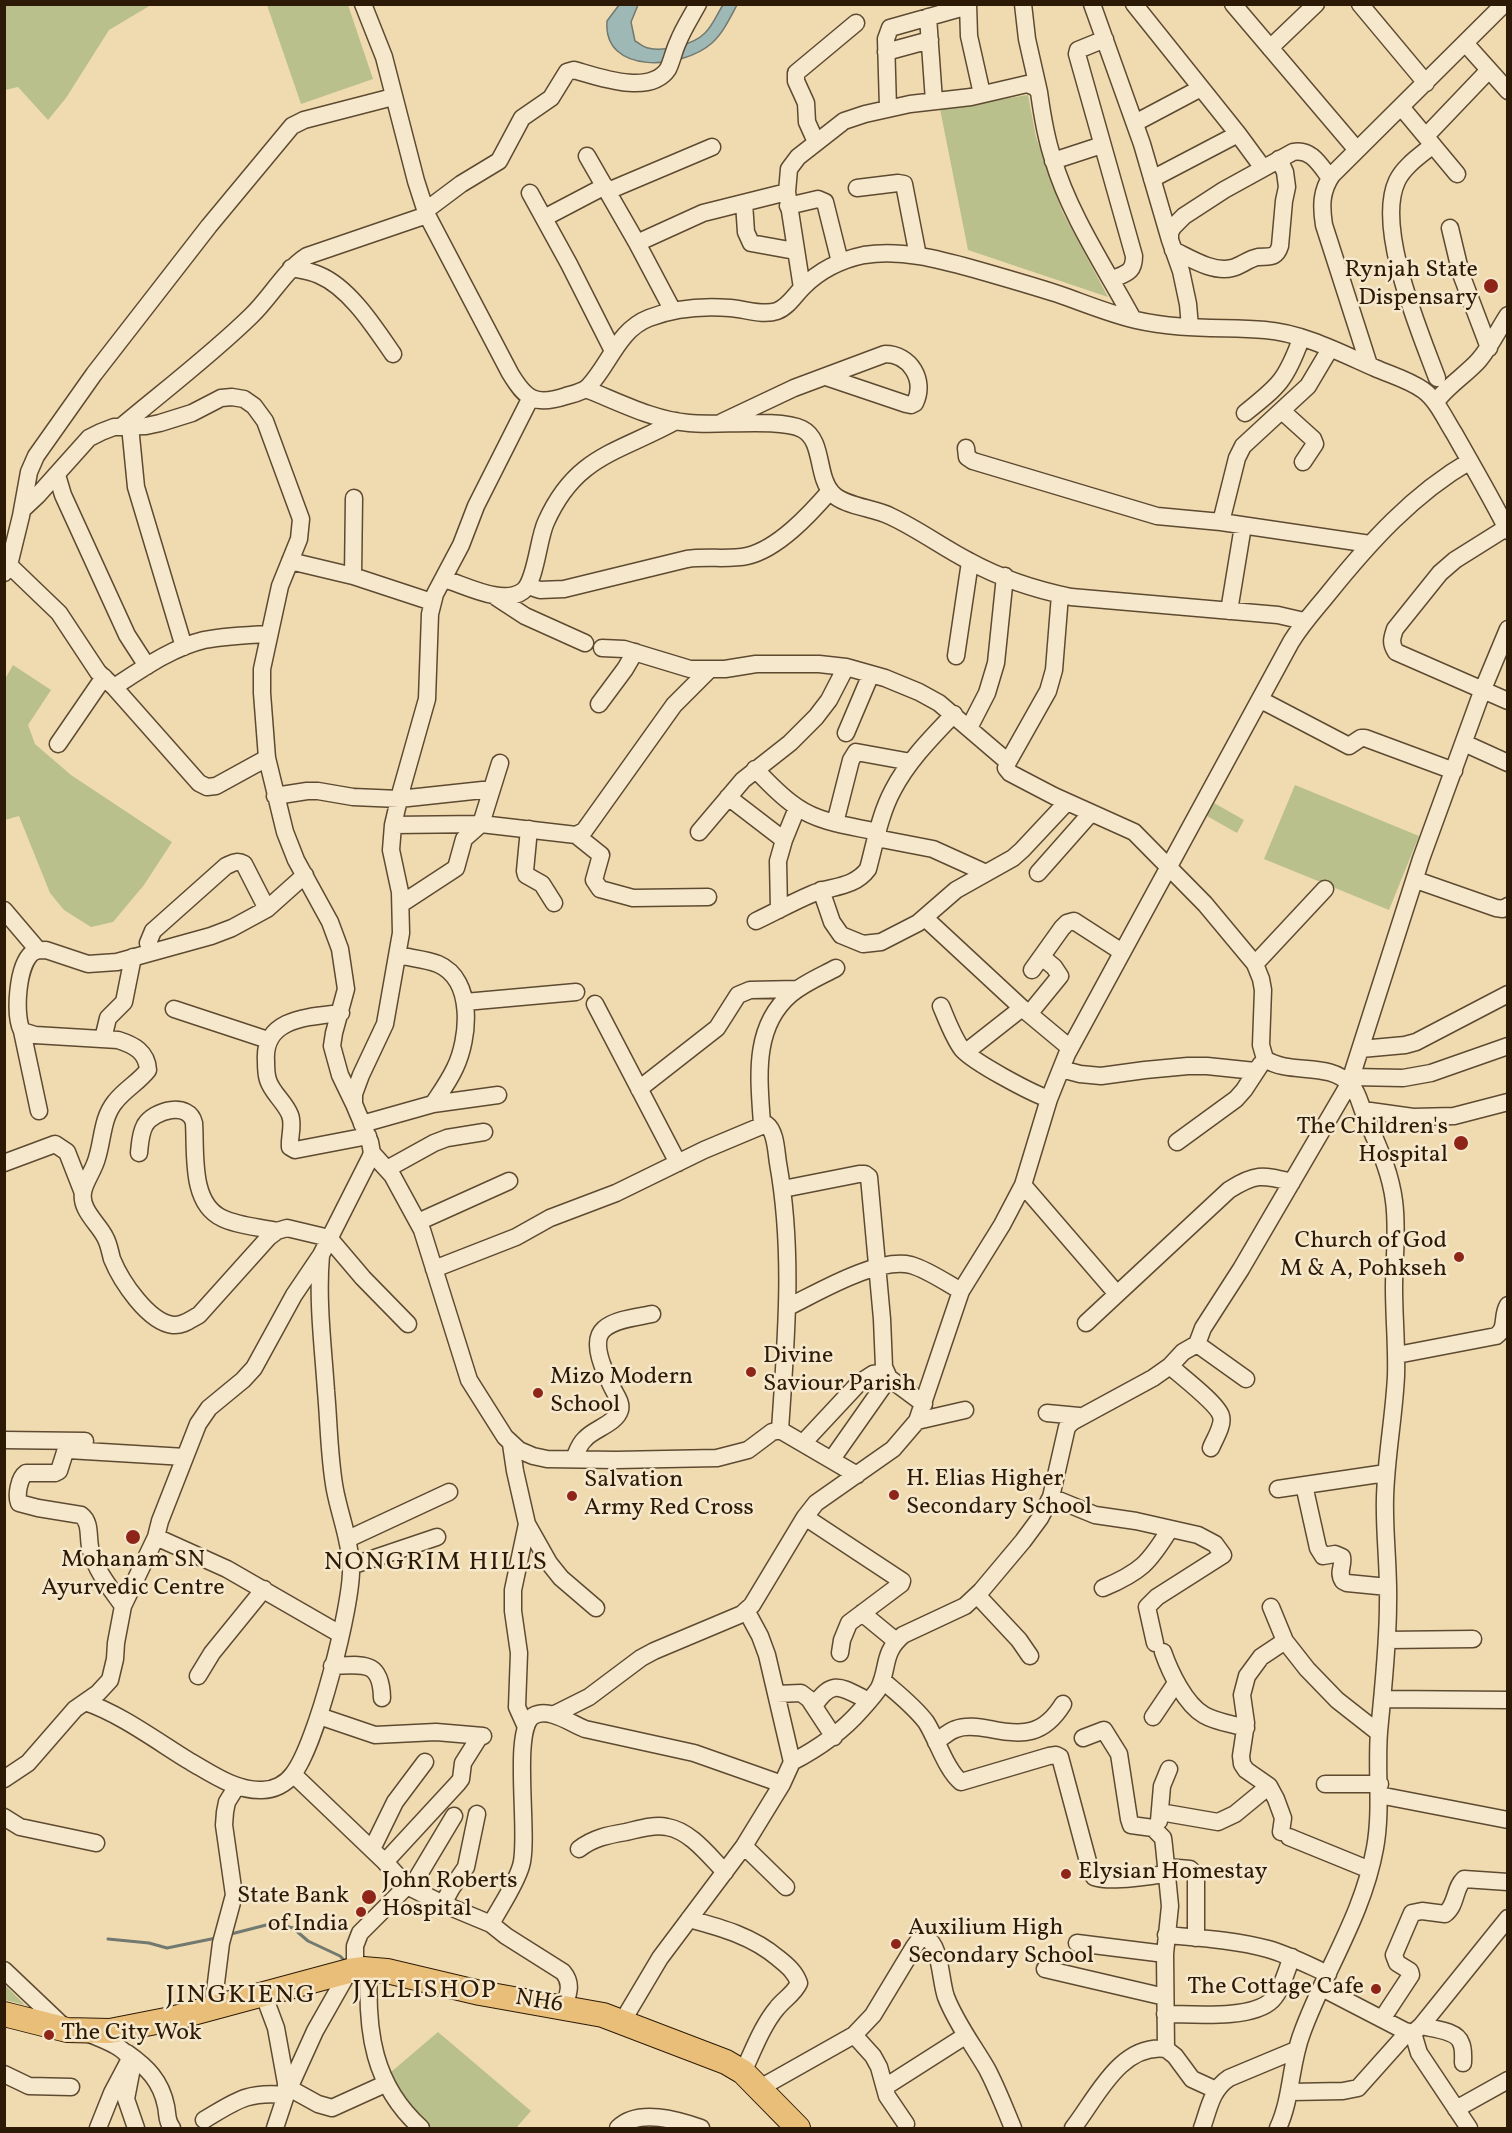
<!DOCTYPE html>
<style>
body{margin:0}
#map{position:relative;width:1512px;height:2133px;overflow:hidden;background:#f0dbb1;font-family:Vollkorn,serif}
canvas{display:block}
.frame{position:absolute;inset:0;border:6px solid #2d1a06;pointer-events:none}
</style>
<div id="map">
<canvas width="1512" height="2133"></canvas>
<div class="frame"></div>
</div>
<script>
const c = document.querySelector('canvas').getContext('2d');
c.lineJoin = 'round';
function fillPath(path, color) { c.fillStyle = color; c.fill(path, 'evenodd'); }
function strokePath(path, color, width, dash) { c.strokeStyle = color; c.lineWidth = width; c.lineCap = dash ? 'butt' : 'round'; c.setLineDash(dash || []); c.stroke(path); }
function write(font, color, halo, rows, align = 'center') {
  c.font = font + ' Vollkorn,serif'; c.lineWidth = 5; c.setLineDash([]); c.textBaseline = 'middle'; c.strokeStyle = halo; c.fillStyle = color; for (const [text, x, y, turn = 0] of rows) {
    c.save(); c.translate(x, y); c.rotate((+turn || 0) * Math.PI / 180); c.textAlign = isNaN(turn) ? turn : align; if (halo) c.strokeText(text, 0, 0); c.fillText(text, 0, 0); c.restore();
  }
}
fillPath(new Path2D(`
 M4,5L5,4L151,5L109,30L66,98L48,120L18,87L5,90Z
 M267,5H348L373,79L301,104Z
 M1028,95L1036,137L1062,211L1108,297L968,250L940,109Z
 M13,665L51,690L28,725L35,744L71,775L172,842L144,885L113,922L91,927L64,910L50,893L19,816L5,820V679Z
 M1295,785L1419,836L1389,910L1264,859Z
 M1214,803L1244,820L1237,833L1207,816Z
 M5,1985L25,2005L5,2000Z
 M438,2032L531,2111L516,2128H432C416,2115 394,2093 391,2072Z`), '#b9c08c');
const water = new Path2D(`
 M619,5H638L631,22L635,41C639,43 643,47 648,48C664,52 693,45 705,33C713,25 717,14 723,5H737C730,18 723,33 712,43C683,69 603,76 607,21Z`);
fillPath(water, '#9eb8b6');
strokePath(water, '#717970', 1.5);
strokePath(new Path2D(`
 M231,1934L274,1923L293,1928L308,1941L340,1956L345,1961
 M108,1939L149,1943L167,1948L216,1938`), '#717970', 3);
const minor = new Path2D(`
 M363,4L384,57L416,181L427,215L510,373C526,400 536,406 566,396C573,394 583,392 588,387C610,364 618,330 649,318C675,308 704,306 730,308C745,309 763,316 777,311C788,307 795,295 803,287C820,270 840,260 864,255C901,249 938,259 974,269C1002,277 1030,285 1058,294C1084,303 1110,314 1136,320C1179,330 1222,327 1265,330C1303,333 1341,353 1375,368C1391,375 1409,380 1423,390C1437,400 1445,419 1454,433C1472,465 1491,497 1508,531
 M968,4L969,36L982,94
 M1023,4L1027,39L1039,92
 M1092,4L1142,144L1170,240
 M1134,4L1238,134L1263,168
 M1233,4L1357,150
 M1360,4L1426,83
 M928,17L934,101
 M1105,39L1078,50L1077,54L1134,256C1134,273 1126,273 1111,280
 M1465,43L1508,91
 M1270,48L1316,4
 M886,52L930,40
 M888,108L886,39L890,28L968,6
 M1402,108L1457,174
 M1135,123L1201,88
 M1426,136L1489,70
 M816,142L807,122L806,103L796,81V73L856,23
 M1433,145C1421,155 1404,166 1397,181C1375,228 1420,332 1437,378
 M587,156L637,243L673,311
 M1053,161L1102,145
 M1152,179L1238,134
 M857,188L898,183L904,184L918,256
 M608,191L712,147
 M530,193L569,264L613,351
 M744,203L746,232L751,243L795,251
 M788,206L818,199L825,202L840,262
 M425,211L461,184L499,161L522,118L551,98L567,72L574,70C599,77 650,96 668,69C672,61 674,50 678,42C683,29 691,17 698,4
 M544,218L605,186
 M1450,228L1461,274L1489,348
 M637,243L703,213L787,192
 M1173,250C1190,258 1213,273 1232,268C1241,266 1248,259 1258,257C1269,256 1276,259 1280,246L1284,201L1287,187L1285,172L1279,159
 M291,268C301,270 310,271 319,275C350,288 375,328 393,354
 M802,288L787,192L789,169L798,157L844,121L865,114L910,104L971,97L1027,84L1035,87L1039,92C1042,114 1046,138 1053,159C1069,214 1106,269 1133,319
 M1190,327L1188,304L1181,271L1170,240V233L1173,227L1184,216L1224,190L1293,152C1311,148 1320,165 1330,178
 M1369,365L1324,225C1321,206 1321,191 1332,175L1504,4
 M586,389C619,402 653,420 689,423C717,426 780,418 802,429C824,440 816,476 832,493C843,506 874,508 890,516C918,529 942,547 969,561C1000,578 1037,590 1071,597L1278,615L1304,621
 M1436,403C1441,391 1468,373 1479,360C1491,346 1498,330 1508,315
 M1282,411L1313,439L1315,444L1303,462
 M1245,413C1279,386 1286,380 1301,339
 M722,422L794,388L885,354C910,354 926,380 915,403L911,405L906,404L826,377
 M122,426C165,390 211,355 251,316C271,297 284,271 307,256L427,215
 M130,426L136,487L184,647
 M966,448L967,457L973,461L1157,516L1221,522L1370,544
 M57,475L63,495L127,635L147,666
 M22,510L38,495L89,438L101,432L114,427L146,426L160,423L192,413L221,398L232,397L244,399L254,406L265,421L301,519L299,539L280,586L262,669V693L267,758L285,832L296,860L330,922L340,949L346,989L334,1033L332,1046L340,1075L354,1104
 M1221,522L1237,458L1243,446L1308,386L1330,349
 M1506,528L1455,560L1440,573L1395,629C1392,638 1390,643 1396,652L1508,701
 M290,561L353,576L432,602
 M9,565L59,613L98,672L114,687L199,783L207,787L216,786L267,758
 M4,573L9,565L21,516L29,472L36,456L94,374L209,226L292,126L304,120L393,97
 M353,576L354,498
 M444,579C465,585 503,606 523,591C536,581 538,539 546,522C576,455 618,453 676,421
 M528,586L540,590L564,589L687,559C706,556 730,560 747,556C778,549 810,514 830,491
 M496,597L525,616L585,643
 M1229,611L1243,526
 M602,648L624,649L690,669H725L756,664H819L846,667L885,678L919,692L939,703L1008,762L1006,768L1010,773L1054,796L1134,832L1205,904L1255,964L1261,979L1263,990L1261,1045L1265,1059C1291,1076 1329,1060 1352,1086C1358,1093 1360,1104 1364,1113C1376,1142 1390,1169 1394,1201C1398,1230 1394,1259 1394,1288C1394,1318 1397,1347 1396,1376C1394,1417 1386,1457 1385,1498C1384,1533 1389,1568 1388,1603C1388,1646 1383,1689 1379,1732C1376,1770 1382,1810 1375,1848C1363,1915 1325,1970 1302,2033C1290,2064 1292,2098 1278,2128
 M956,656L970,562
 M114,687C142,669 171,648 204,640C225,636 247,635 269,634
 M1261,700L1349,746L1361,738H1365L1454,771
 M599,704L625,669L635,652
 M969,728L987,693L996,663L1005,576
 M846,733L871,674
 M1464,743L1508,763
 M58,744L104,677
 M1008,762L1048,691L1054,670L1060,595
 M755,769C768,782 781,797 797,807C820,823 851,826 878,832
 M275,796L307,791H318L353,797L399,799L492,789
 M728,797L784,840
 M835,823L851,760L856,752L911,762
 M393,825L481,824L576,835L584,831L674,705L709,670
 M529,829L525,871L526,875L542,884L554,903
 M699,832L743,780L790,743L816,717L829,700L846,667
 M576,835L601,855L594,880L600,889L633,898L708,897
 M876,838L933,849L986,873
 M1038,873L1091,813
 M305,875L267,909L232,928L211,936L117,962L88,964L46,950C41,950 36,950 32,953C17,966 14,1015 22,1031L35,1035L118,1040C134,1045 147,1052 148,1070C139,1082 125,1089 115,1102C102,1118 103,1139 97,1158C94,1170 85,1181 83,1192C80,1210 98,1223 105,1237C109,1244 110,1252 112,1259C121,1281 148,1322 173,1325C183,1326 191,1319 199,1315L269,1237L277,1231L287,1228L329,1238L363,1278L408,1324
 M1416,880L1496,908L1503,909L1508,906
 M821,890L832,922L841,935L863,944L881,942L918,923L956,890L1013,858L1022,850L1067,802
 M401,904L456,868L464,839L481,824L500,763
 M4,910L38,950
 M779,910L778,861L784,840L797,808
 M925,918L1022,1008L1070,1048
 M756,921C775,912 793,902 812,894C831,886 854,888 868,869C875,843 880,814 893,790C908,761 932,737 954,714
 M153,952L148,943L153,931L226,866C233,863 237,860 244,864L267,909
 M398,955C410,958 426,959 438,964C475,980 469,1039 455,1068C449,1081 441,1092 433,1104
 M1255,964L1325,889
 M1032,970L1062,928L1067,923L1074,921L1122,952
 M465,1002L576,992
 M595,1004L678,1163
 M941,1006C947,1020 953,1037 962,1049C973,1062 1031,1093 1049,1099
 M174,1009L268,1040
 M341,1013C308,1017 263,1018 266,1061C266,1067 266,1074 268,1080C272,1093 285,1102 290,1115C294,1125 289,1137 290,1147L295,1150L368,1136
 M1029,1014L1060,976L1054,967L1042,957
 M22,1031L39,1111
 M103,1039L108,1018L124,1002L133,957
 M1361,1049L1405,1045L1416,1042L1508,994
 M966,1052L1022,1008
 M1061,1069L1080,1074L1101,1076L1145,1070L1188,1066H1207L1255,1071
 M1352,1077L1403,1078L1431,1073L1508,1046
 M639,1089L717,1028L738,995L750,990L797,989
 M1363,1110L1413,1117L1454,1116L1508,1102
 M362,1124L433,1104L498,1095
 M762,1124C759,1079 752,1027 791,994C804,983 821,976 836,968
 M1177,1142L1236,1099L1244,1090L1261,1064
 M139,1153C140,1144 140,1134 145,1125C154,1110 189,1101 194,1123C196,1153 190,1203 222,1218C238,1226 259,1227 277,1231
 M372,1153L392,1175L422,1230L469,1380L505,1437L519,1450L533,1456L547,1459L616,1460L717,1458L748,1450L772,1432L780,1430L857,1475
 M4,1163L55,1144L67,1152L83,1193
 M387,1169L434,1143L447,1138L484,1132
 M1023,1185L1117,1294
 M783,1189L859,1174H865L869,1177L882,1319L884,1367L889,1378L924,1404
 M418,1222L509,1181
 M434,1269L516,1237L550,1218L616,1193L704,1150L766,1124C776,1131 776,1151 778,1163C794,1252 786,1340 780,1430
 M788,1307C819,1292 877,1257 911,1265C928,1270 945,1282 961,1291
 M1086,1323L1229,1190C1256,1173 1262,1175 1292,1182
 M1197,1344L1246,1379
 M1397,1355L1496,1336C1508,1328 1501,1316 1508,1305
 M1170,1366C1181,1376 1218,1404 1221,1416C1224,1425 1214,1440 1211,1448
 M1047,1413L1079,1416
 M917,1421L965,1410
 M4,1440L85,1441
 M803,1443L859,1383L873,1374L886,1372
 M511,1444L515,1471L527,1524L513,1590V1611L519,1653L517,1707L526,1727
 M574,1459C577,1452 579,1444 585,1439C593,1429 616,1424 620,1410C622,1403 616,1395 613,1389C606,1375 589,1342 604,1329C615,1319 638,1317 652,1314
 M832,1459L889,1378
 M1304,1485L1318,1548L1323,1556L1335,1554L1342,1557C1344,1566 1337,1572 1343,1581L1347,1583L1388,1587
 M1278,1489L1386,1473
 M1051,1497L1095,1515L1136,1521L1198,1535L1215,1544L1223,1555L1157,1597L1147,1607L1155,1643
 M805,1517L902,1581L901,1584L849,1623L842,1640L840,1653
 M527,1524L549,1563L561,1578L596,1608
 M156,1537L227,1569L340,1634
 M348,1539L449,1492
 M351,1566L437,1537
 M1103,1588C1141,1572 1149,1563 1170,1529
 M977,1595L1019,1640L1030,1656
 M123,1606C111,1589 96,1571 91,1551C87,1539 92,1523 81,1515L38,1508L19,1503C16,1495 19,1478 26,1473H55L59,1471L65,1452L68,1450L185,1457
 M1271,1607L1285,1641L1307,1669L1337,1700L1379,1733
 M862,1613L896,1641
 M1387,1640L1473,1639
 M1163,1652C1170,1672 1185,1704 1204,1715C1216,1722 1232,1724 1246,1728
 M332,1666C362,1665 381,1659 382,1698
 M198,1676L212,1653L264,1589
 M882,1680C897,1693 914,1706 926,1722C937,1739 946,1770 961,1782L1049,1756L1056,1755L1060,1757L1090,1869L1094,1877C1111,1883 1147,1876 1166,1874
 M776,1694L801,1693L809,1699L834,1737
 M1384,1699L1508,1700
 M85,1702C121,1714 158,1742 191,1762C212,1774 236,1791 262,1790C274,1790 286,1784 293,1774C316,1746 353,1603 351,1566C350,1540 340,1516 335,1490C329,1458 329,1424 326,1391C323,1346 317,1300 321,1255
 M814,1706C833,1677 842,1688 869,1701
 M555,1714L589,1697L641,1658L654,1651L742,1614L752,1605L805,1517L816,1503L893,1449L917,1421L961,1291L1002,1225L1023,1185L1049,1099L1067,1054L1291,642C1302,624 1315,610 1328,594C1369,543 1413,494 1470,461
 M319,1716L375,1735L436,1732L483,1736
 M1153,1717L1176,1683
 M1083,1738L1104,1730L1119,1754L1129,1819L1131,1825L1153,1828L1163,1838L1164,1846L1170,1906L1165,1954L1166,2049
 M936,1742C943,1737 949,1731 956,1729C966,1725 979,1727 990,1729C1023,1736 1044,1735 1063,1704
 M792,1762C819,1748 841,1733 861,1710C867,1703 874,1696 879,1688C889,1667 882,1653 903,1635L965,1606L981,1591L1023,1541L1040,1518L1051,1497L1067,1427L1072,1422L1153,1378L1170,1366L1183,1352L1197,1344L1203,1328L1241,1269L1349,1084L1421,859L1483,689L1508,629
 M293,1774L385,1862L407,1886L443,1904L491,1924L506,1936L563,1972C573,1984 568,1994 564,2007
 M4,1779L28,1763L75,1709L98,1693L110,1680L115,1659L116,1643L123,1606L156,1537L160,1521L198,1424L209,1408L243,1380L254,1368L294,1295L321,1255L370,1158L372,1153L370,1142L354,1104V1094L361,1075L385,1024L401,933L400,892L391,850L393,825L401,791L427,699L430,614L435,594L461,545L476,506L530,399
 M1325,1784H1380
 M1379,1795L1508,1820
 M1160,1812L1218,1822L1235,1814L1269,1786
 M4,1817L20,1827L96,1843
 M1159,1821L1162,1786L1169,1769
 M1281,1832L1283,1818L1276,1799L1269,1786L1246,1770L1242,1764L1241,1756L1246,1723L1242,1695L1247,1676L1261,1657L1285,1641
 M1289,1837L1370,1870
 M744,1846L786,1887
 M372,1849L395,1802L425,1762
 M579,1849C593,1838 608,1835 626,1832C639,1829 654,1824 667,1827C691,1831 709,1856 725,1872
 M385,1862L458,1783L461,1779L463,1763L480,1736
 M1166,1867L1190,1869L1196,1875V1938
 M411,1888L454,1816
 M443,1904L451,1889L466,1867L477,1814
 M689,1919C722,1928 752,1936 778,1958C788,1966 795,1972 799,1983C794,1994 784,1999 777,2008C762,2026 753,2051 743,2072
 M491,1924C501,1905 515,1886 521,1866C530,1838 511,1730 533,1716C549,1707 570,1723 585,1729L694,1753L782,1784
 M1166,1935C1200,1938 1235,1940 1268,1949C1289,1955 1308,1965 1328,1974
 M1077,1943L1165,1954
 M369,1969C366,2031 373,2085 421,2128
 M1045,1969L1165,1997
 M4,1970L64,2027
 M355,1970V1946L360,1933L407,1886
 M1322,1988L1405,2031L1413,2033L1421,2026L1508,1918
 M263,1993L276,2028L286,2083V2095L275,2128
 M213,2007L221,1943L234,1895L224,1825L225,1812L227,1802L237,1786
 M1165,2014C1192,2014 1252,2020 1272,2000C1282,1990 1286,1971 1292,1957
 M1382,2019L1411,1975L1410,1971L1397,1963L1394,1955L1412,1913L1422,1911L1445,1914C1457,1905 1454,1888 1464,1879L1508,1882
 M622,2022L660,1958L744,1846L782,1784L792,1762L767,1655L760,1636L746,1610
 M1421,2026C1433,2029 1457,2030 1461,2043C1464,2049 1463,2057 1463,2063
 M1413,2033L1419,2053L1469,2128
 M90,2034C103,2040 123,2046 130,2059L112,2093L98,2128
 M854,2035L873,2056L879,2067L887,2096L906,2124
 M127,2053C147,2067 161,2081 166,2106C168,2115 166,2120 172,2128
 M132,2068L126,2099L136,2128
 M4,2074L29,2086L71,2087
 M885,2087L965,2036
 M289,2088L318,2104L332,2108L385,2084
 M760,2088L854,2035L873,2015L914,1947L919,1940L926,1938C941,1945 940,1980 946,1997C956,2023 973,2045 987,2069C997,2088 1005,2109 1013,2128
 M1291,2092L1343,2091L1358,2088L1408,2032
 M1456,2109L1508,2080
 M204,2120C236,2101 247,2091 286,2095L315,2031L349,1971
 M618,2128C638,2108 678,2120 701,2128
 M1073,2128C1096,2099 1120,2043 1166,2049L1175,2056L1192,2079L1216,2090
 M1202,2128C1209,2109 1211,2090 1229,2078L1296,2050`);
const highway = new Path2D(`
 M4,2014L67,2030L110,2031L171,2019L349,1971L363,1969L387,1971L480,1993L603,2015L726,2062L743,2072L798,2128`);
strokePath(minor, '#5e4a31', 19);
strokePath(highway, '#2d1a06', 26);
strokePath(minor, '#f5e8cc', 16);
strokePath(highway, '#e8be78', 24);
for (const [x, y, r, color] of [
 [1491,286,8,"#8f2418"],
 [1461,1143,8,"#8f2418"],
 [1459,1257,6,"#8f2418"],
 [751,1372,6,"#8f2418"],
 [538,1393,6,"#8f2418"],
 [894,1495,6,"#8f2418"],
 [572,1496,6,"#8f2418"],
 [133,1537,8,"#8f2418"],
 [1066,1874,6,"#8f2418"],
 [369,1897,8,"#8f2418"],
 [361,1912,6,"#8f2418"],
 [896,1944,6,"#8f2418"],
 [1376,1989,6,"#8f2418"],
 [49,2035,6,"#8f2418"]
]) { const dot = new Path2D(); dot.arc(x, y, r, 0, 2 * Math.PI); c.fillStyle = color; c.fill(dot); strokePath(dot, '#f5e8cc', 2); }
write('24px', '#2d1a06', '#f5e8cc', [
 ["Rynjah State",1478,272,"right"],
 ["Dispensary",1478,300,"right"],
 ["The Children's",1448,1129,"right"],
 ["Hospital",1448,1157,"right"],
 ["Church of God",1447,1243,"right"],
 ["M & A, Pohkseh",1447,1271,"right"],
 ["Divine",763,1358],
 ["Saviour Parish",763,1386],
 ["Mizo Modern",550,1379],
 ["School",550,1407],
 ["H. Elias Higher",906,1481],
 ["Secondary School",906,1509],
 ["Salvation",584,1482],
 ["Army Red Cross",584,1510],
 ["Mohanam SN",133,1562,"center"],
 ["Ayurvedic Centre",133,1590,"center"],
 ["Elysian Homestay",1078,1874],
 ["John Roberts",382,1883],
 ["Hospital",382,1911],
 ["State Bank",349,1898,"right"],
 ["of India",349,1926,"right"],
 ["Auxilium High",908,1930],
 ["Secondary School",908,1958],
 ["The Cottage Cafe",1364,1989,"right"],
 ["The City Wok",61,2035]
], 'left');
write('24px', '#2d1a06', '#f5e8cc', [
 ["NH6",539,2003,9]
]);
c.letterSpacing = '1.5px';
write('26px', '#2d1a06', '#f5e8cc', [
 ["NONGRIM HILLS",436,1564],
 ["JYLLISHOP",425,1992],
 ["JINGKIENG",241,1997]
]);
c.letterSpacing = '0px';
</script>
